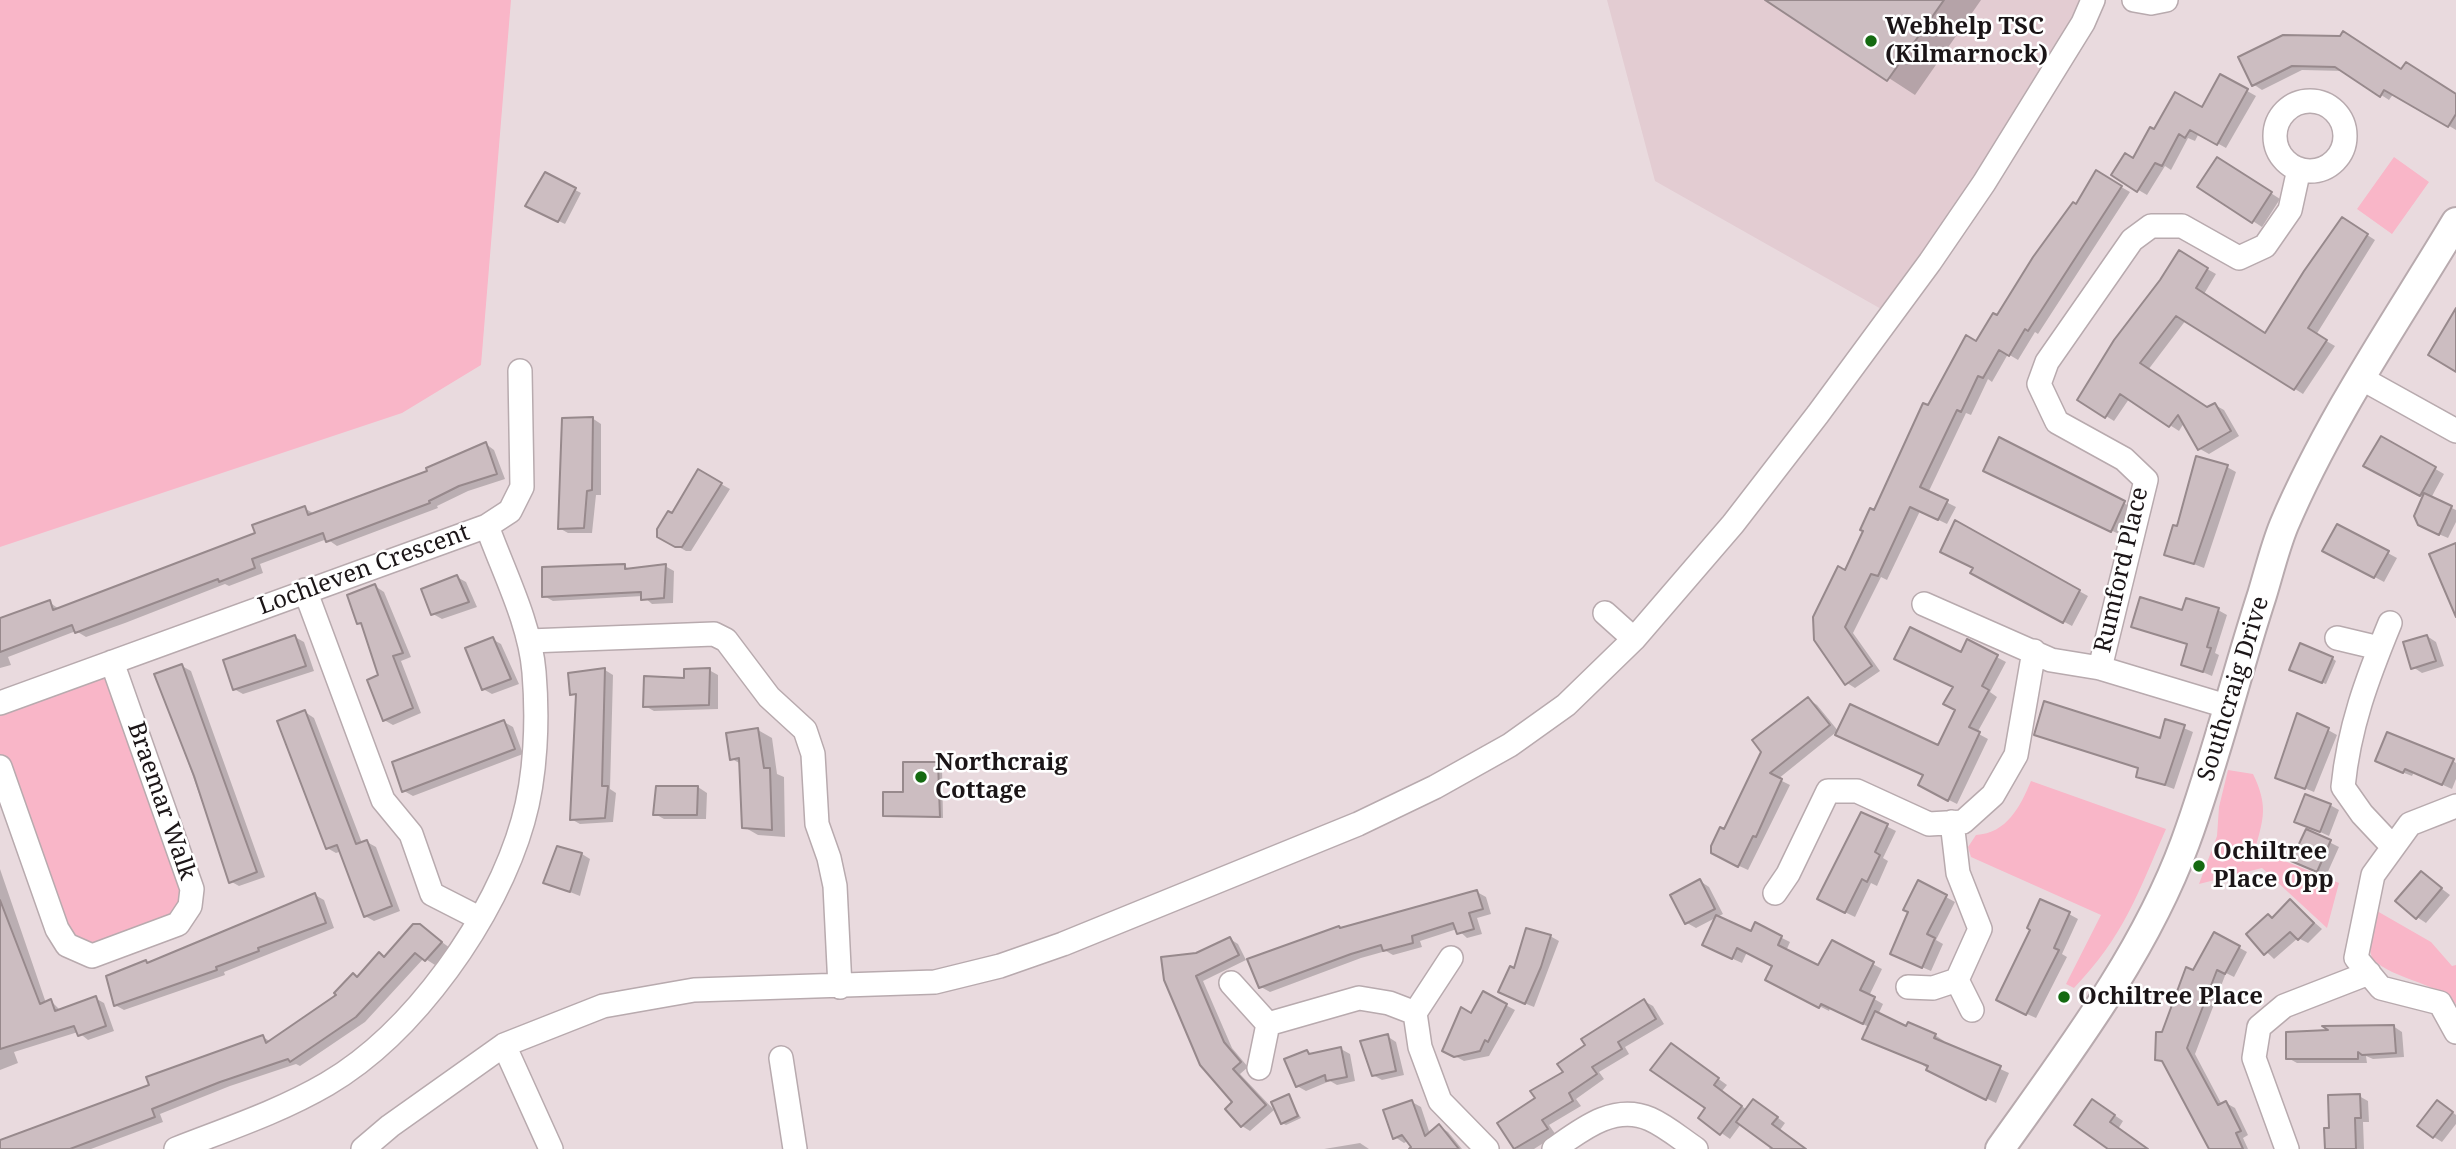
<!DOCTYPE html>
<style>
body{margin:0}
canvas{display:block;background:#e9dade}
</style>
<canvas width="2456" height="1149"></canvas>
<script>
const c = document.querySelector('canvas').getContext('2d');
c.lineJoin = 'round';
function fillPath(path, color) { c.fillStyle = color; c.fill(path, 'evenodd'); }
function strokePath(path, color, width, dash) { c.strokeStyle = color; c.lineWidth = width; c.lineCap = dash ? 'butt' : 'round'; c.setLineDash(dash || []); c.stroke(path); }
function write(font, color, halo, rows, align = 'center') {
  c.font = font + ' "Noto Serif",serif'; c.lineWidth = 5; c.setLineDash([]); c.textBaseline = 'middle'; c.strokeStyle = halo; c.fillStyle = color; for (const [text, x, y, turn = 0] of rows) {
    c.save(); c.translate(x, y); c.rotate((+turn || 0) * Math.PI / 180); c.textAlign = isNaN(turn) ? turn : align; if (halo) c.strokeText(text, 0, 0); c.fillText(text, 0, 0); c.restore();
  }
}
fillPath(new Path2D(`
 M1607,0H2084L1890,314L1655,181Z`), '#e3ccd2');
fillPath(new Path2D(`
 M0,0H511L481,365L402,413L0,547Z
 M2394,157L2429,182L2392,234L2357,209Z
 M112,662L192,889L178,924L92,956L67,945L0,760V707Z
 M2228,770L2253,774C2268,805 2264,818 2255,849L2339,883L2327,928L2262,868L2199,884L2217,836L2219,807Z
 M2031,781L2166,829C2138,893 2124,936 2074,988L2066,984L2101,915L1971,857L1968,847L1976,835C2007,833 2020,807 2031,781Z
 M2377,911L2431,942L2452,966L2456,965V1004C2431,980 2397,981 2372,959L2369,945Z`), '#f9b6c8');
fillPath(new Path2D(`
 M1769,0H1981L1915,95Z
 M2283,37L2402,71L2456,95V130L2394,93L2389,100L2344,71L2302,70L2262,90L2253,84Z
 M2221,76L2256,96L2226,148L2199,133L2195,141L2188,138L2171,170L2165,166L2147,195L2113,175L2134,160L2154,131L2202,110Z
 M2226,164L2280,199L2262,227L2199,186Z
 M2097,173L2130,192L2038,334L2035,332L2018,360L2008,354L1992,382L1988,379L1971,415L1966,413L1928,493L1956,507L1947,524L1920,511L1887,580L1881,577L1853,633L1880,671L1855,688L1847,683L1816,640L1846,572L1928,407L1998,317L2077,206Z
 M545,174L581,193L565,224L534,209Z
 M2352,225L2375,240L2316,335L2335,346L2303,394L2186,320L2148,370L2207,409L2215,405L2224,410L2239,436L2209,454L2200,449L2184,423L2179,431L2129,399L2114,421L2079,399L2179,253L2216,274L2204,294L2266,335Z
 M592,418L601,424V495H596L592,533H568L559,528Z
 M2382,438L2444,474L2431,498L2456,510V522L2448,538L2429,530L2424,497L2366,466Z
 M2000,440L2133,508L2121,535L1994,475Z
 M486,444L494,450L505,479L468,491L437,506L438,508L337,546L327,539L260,564L263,573L229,586L225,584L125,623L86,637L76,631L8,657L11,665L0,668V620L49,602L59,609L257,534L304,508L313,513L429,472Z
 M2227,467L2236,472L2204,568L2167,554L2178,528Z
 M698,471L730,489L691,551H686L659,536Z
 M1956,523L2088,596L2072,626L1972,573L1974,568Z
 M2338,526L2397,558L2384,582L2325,550Z
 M624,566L631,570L665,566L674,571L673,603L652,604L643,596L553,601L544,596Z
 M457,577L466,582L477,607L442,619L433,614Z
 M375,586L384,592L411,657L401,661L421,713L393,725L384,720L380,676L364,626L358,623Z
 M2218,610L2227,615L2215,653L2219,655L2212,676L2183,664L2189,645L2133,626L2184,612Z
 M2427,636L2436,642L2444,666L2422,673L2413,667Z
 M295,637L304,642L314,671L243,694L234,689Z
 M492,639L501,644L519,684L492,694L483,689Z
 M1968,642L2006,662L1990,692L1997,697L1977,733L1988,739L1957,804L1929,790L1925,775L1835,733L1778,779L1790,785L1748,870L1722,858L1725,831L1808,699L1817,705L1839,732L1939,747L1958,710L1955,687L1962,654Z
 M2332,658L2336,661L2326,684L2295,672Z
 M182,666L191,671L265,877L239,886L230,881L157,675Z
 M605,670L613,675L610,789L616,793L613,822L580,824L571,819L578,697L572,693Z
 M709,670L718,675V709L654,711L645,706Z
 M305,712L314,718L362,843L367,842L376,847L400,911L374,921L365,916L342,851L336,853L327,848Z
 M2167,721L2193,732L2174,789L2138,776L2140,769L2036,734L2161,740Z
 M504,722L513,727L523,754L413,796L404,791Z
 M758,730L772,738L777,774L784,777L785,837L758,835L744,827L741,764L732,759Z
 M2328,730L2337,735L2314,792L2277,777Z
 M2453,761L2456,763V779L2452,789L2414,772L2412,776L2386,766Z
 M938,764L942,766L943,818L885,815Z
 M698,787L707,793L706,819H664L655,814Z
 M2330,805L2339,810L2329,836L2296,821Z
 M1862,814L1896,831L1883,858L1888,861L1877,886L1871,883L1855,917L1828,904Z
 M2307,831L2339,847L2326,876L2302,865Z
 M582,854L590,859L580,896L545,882Z
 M0,869L46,1003L51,1001L61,1011L95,998L104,1003L114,1031L88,1040L78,1032L14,1052L18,1063L0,1070Z
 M2421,873L2450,895L2426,923L2417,917Z
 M1700,881L1709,887L1723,914L1696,928L1687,923Z
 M1919,882L1955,902L1936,940L1943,944L1931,971L1901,958Z
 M1477,892L1486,897L1491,914L1477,918L1482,934L1467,938L1457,929L1420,941L1422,947L1393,955L1386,951L1361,958L1270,992L1261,987L1342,930Z
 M315,895L324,900L334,928L224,972L225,975L124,1010L115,1005L149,964Z
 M2290,901L2322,929L2308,943L2298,938L2274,959L2248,934L2273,919Z
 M2069,914L2078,919L2062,954L2067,957L2036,1018L2007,1005L2032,929Z
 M1756,925L1790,942L1786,951L1819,967L1832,942L1882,969L1869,996L1883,1004L1878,1015L1907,1028L1935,1035L1944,1041L1943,1043L2009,1073L1996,1103L1937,1075L1869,1027L1830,1008L1829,1011L1776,984L1774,966L1747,952L1742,963L1713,950L1752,933Z
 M420,926L450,948L435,965L424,958L365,1022L300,1066L296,1064L230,1086L160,1114L163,1122L91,1149H0V1143L152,1086L149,1078L263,1037L271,1042L339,996Z
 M2215,934L2247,952L2234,977L2226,973L2195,1054L2222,1105L2226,1103L2235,1108L2248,1135L2243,1138L2248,1149H2211L2165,1064L2156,1059L2163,1034Z
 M1550,936L1559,941L1534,1007L1509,997L1515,970Z
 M1230,939L1238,944L1246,960L1203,981L1232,1048L1248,1067L1240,1074L1274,1110L1250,1131L1242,1126L1235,1102L1166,979L1196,954Z
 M1483,993L1515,1010L1489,1056L1464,1061L1444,1050L1472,1015Z
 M1644,1001L1653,1006L1664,1024L1625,1047L1629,1054L1599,1072L1604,1079L1576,1099L1581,1106L1549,1125L1556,1135L1534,1149H1517L1500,1123L1537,1098Z
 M2393,1026L2402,1032L2404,1057L2373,1059L2366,1056L2367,1063H2297L2288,1058L2333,1032Z
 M1387,1036L1396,1042L1404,1075L1382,1080L1373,1075Z
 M1341,1049L1350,1054L1355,1081L1337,1085L1330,1081L1306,1091L1297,1086L1307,1052L1312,1055Z
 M1680,1051L1727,1085L1722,1091L1747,1110L1762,1106L1785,1123L1780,1130L1805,1149H1769L1771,1146L1741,1124L1730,1139L1700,1118L1708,1108Z
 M1288,1096L1301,1118L1286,1125L1282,1123Z
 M2359,1096L2368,1101L2369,1122H2363L2364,1149H2327L2331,1129Z
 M1412,1102L1421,1107L1430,1134L1440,1127L1448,1132L1462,1149H1415L1408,1141L1404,1143L1395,1137Z
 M2101,1106L2123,1121L2118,1129L2146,1149H2111Z
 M2446,1107L2456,1115V1124L2442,1142L2434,1137Z
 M1360,1143L1369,1149H1324Z`), '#0003');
const building = new Path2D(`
 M1765,0H1944L1887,81Z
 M2343,31L2401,69L2406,62L2456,94V114L2448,127L2384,90L2380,97L2335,67L2292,66L2252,86L2238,57L2283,35L2340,36Z
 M2220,74L2248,89L2217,145L2190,130L2185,138L2179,134L2162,166L2155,163L2137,192L2111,175L2125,153L2133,158L2150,127L2154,129L2175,92L2202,107Z
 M2217,157L2272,192L2252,223L2197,187Z
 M2096,170L2122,186L2028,331L2025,329L2009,356L1999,350L1983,378L1978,376L1961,412L1957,410L1920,487L1948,500L1938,520L1910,507L1878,576L1871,574L1845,627L1872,666L1845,685L1814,640L1813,617L1838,566L1845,570L1863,531L1860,530L1870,508L1874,510L1923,403L1928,405L1966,335L1976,341L1993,313L1997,315L2033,257L2073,202L2076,204Z
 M545,172L576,188L558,222L525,206Z
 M2342,217L2368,234L2308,328L2327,340L2294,390L2176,316L2140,363L2207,407L2215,403L2231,431L2198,450L2178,415L2169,427L2120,394L2105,418L2077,400L2114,340L2160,280L2179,250L2208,268L2196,288L2265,333L2304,271Z
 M2456,308V372L2428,355Z
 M593,417L592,490L587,491L584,528L558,529L562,418Z
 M2381,436L2436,467L2420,496L2363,466Z
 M1999,437L2125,501L2111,532L1983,471Z
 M486,442L497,474L459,486L429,501L430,503L326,542L323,533L252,559L255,568L219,582L218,579L75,633L72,625L0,652V618L50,600L53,610L255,533L252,525L305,506L308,515L427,471L426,468Z
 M2196,456L2228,465L2194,564L2164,555L2173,525L2177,526Z
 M698,469L722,483L682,547H675L657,537V529L668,511L672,513Z
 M2424,493L2452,506L2439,535L2418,525L2414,516Z
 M1955,520L2080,590L2063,623L1970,573L1973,568L1940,552Z
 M2337,524L2389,551L2374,578L2322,551Z
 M2456,543V617L2429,554Z
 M625,564V569L666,564L664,598L641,600V592L542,597V567Z
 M457,575L469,602L431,615L421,589Z
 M375,584L403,653L393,656L413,708L383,721L367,680L378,675L361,623L357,624L347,595Z
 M2140,597L2182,610L2186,598L2219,608L2207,647L2211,648L2203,672L2181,665L2187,644L2131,627Z
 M1910,627L1961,652L1967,639L1998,655L1982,686L1989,690L1969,727L1980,732L1948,801L1918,785L1923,775L1835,735L1850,704L1938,745L1955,710L1943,704L1953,687L1894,659Z
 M295,635L306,666L233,690L223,660Z
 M2427,635L2436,661L2411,669L2403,642Z
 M493,637L511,679L482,690L465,648Z
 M2300,643L2333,657L2322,683L2289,670Z
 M182,664L257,872L229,883L194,776L154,674Z
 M605,668L602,786H608L605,818L570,820L576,694L570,695L568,673Z
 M710,668L709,705L643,707L644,676L684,678V669Z
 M1808,697L1830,725L1770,773L1782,779L1756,837L1753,836L1738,867L1711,853V846L1720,827L1724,829L1761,752L1752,740Z
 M2044,701L2160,738L2165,719L2185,725L2165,785L2136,777L2138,768L2034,735Z
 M305,710L356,844L367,840L392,906L364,917L337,845L326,849L277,721Z
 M2297,713L2329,728L2305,789L2275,778Z
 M504,720L515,749L402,792L392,762Z
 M758,728L764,768H770L772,830L742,828L739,758L730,760L726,733Z
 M2387,732L2454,759L2442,785L2405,769L2403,773L2375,761Z
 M903,762H938L940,817L883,816V792H903Z
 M656,786H698L697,815H653Z
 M2305,794L2331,804L2320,832L2294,822Z
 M1861,812L1888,824L1875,852L1880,855L1867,882L1862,879L1845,913L1817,899Z
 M2306,829L2331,840L2317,872L2291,861Z
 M557,846L582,853L570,892L543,883Z
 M2421,871L2442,888L2416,919L2395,901Z
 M1700,879L1715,909L1685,924L1670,895Z
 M1918,880L1947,895L1927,934L1935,938L1922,968L1890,954L1908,912L1903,910Z
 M1477,890L1483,909L1469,913L1474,929L1457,934L1453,923L1412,936L1413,943L1383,951L1381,945L1351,954L1259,988L1247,959L1339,926L1340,928Z
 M315,893L326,923L258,948L259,951L216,967L217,970L114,1006L106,976L146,960L147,963Z
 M2040,899L2070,912L2054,948L2059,950L2026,1015L1996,1000L2030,930L2027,928Z
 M2290,899L2314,923L2298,940L2290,932L2264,955L2246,934L2268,914L2272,918Z
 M0,900L40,1004L51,999L55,1011L96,996L106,1026L78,1036L74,1026L0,1049Z
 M1716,915L1751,931L1755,922L1782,936L1778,945L1818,965L1832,940L1874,962L1860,990L1875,997L1863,1024L1821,1004L1819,1008L1765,980L1772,966L1737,948L1732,959L1702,945Z
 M413,924H420L442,942L425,961L415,953L356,1017L290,1062L288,1059L220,1082L152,1109L155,1117L70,1149H0V1140L149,1085L146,1077L263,1035L266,1043L336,995L334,993L353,973L357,977L379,952L384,957Z
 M1526,928L1551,935L1541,967L1525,1004L1498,992L1510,966L1514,968Z
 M2214,932L2240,946L2225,974L2217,970L2187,1048L2218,1105L2226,1101L2241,1131L2236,1133L2243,1149H2209L2162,1061L2155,1060L2156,1032H2162L2186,967L2193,970Z
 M1230,937L1239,955L1196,976L1224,1042L1241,1062L1233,1069L1266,1105L1241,1127L1225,1109L1232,1102L1200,1065L1164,980L1161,957L1196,953Z
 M1483,991L1507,1004L1488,1042L1485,1040L1480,1051L1454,1057L1442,1051L1461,1007L1471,1013Z
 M1644,999L1656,1019L1618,1042L1622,1049L1592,1067L1597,1074L1569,1093L1573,1101L1542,1120L1548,1129L1514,1149L1497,1123L1535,1098L1530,1091L1563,1072L1557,1064L1585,1045L1581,1039Z
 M1875,1011L1906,1026L1908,1022L1936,1034L1934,1038L2001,1066L1986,1100L1926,1070L1928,1066L1862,1039Z
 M2394,1025L2396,1053L2362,1055L2358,1052V1059H2286V1032L2328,1030L2322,1026Z
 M1388,1034L1396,1071L1372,1076L1360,1041Z
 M1671,1043L1719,1078L1714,1085L1742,1106L1720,1135L1698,1118L1705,1108L1650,1070Z
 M1341,1047L1347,1077L1326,1081L1325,1075L1296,1087L1284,1059L1307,1050L1309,1054Z
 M1289,1094L1298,1116L1281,1124L1271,1102Z
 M2360,1094L2361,1118H2355L2356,1149H2325L2324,1128H2329L2328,1095Z
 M1753,1099L1778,1117L1772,1124L1806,1149H1773L1736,1122Z
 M2092,1099L2115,1115L2110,1122L2148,1149H2108L2074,1125Z
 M1412,1100L1425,1136L1439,1124L1459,1149H1409L1411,1147L1402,1135L1393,1139L1383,1110Z
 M2437,1100L2453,1112L2433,1138L2417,1126Z`);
fillPath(building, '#ccbdc1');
strokePath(building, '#97898c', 2);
const minor = new Path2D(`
 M2134,0L2151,3L2166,0
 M2275 136a35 35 0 1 1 70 0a35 35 0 1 1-70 0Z
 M2359,377L2456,431
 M487,526L510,511L522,487L520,371
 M305,590L383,800L411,834L432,894L479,918
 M1924,604L2051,660L2100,668L2226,706
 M1605,613L1634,639
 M2390,623C2367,679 2349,727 2343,787L2362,814L2393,847
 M2337,638L2379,648
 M529,641L714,634L726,640L769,697L805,730L813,754L817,824L829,858L835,886L840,987
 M2100,668L2146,480L2124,459L2057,422L2039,384L2047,362L2132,240L2151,226H2182L2239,258L2265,246L2290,210L2299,169
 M0,703L487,526C504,573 530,623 534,672C538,719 536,776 523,821C496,917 414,1033 327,1084C279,1112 227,1129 176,1149
 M0,767L57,929L67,945L92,956L178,924L190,906L192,889L112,662
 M2456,806L2410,824L2373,875L2356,958L2381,988L2440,1003L2456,1032
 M1952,822L1958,873L1980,929L1957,980L1972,1010
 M1775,893L1788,874L1828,791H1857L1929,824L1963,822L1993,795L2016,755L2034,651
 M1451,958L1415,1013L1420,1047L1440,1101L1487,1149
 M1231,983L1268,1024
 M1908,987L1933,988L1957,980
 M504,1045L551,1149
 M781,1058L795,1149
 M1259,1068L1268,1024L1359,998L1389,1003L1415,1013
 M363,1149L390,1126L504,1045L603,1006L694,990L935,982L1000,966L1063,944L1358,824L1435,787L1510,745L1566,705L1634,639L1733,524L1818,414L1930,262L1984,183L2083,23L2093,0
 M1554,1149C1581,1130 1614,1103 1650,1119C1666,1126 1681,1139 1696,1149
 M2287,1149L2254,1058L2259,1027L2284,1006L2369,973`);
const tertiary = new Path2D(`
 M2000,1149C2069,1052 2144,954 2185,843C2215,762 2235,678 2262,595C2269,572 2275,547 2284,525C2330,417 2396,322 2456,222`);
strokePath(minor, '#b8aaae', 26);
strokePath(tertiary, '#b8aaae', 32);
strokePath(minor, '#fff', 23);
strokePath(tertiary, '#fff', 28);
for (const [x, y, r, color] of [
 [1871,41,7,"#156a11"],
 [921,777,7,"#156a11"],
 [2199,866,7,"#156a11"],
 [2064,997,7,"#156a11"]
]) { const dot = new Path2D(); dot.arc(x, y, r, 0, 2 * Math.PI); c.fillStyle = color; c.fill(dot); strokePath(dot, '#fff', 2.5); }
write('bold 24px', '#1b1517', '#fff', [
 ["Webhelp TSC",1885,27],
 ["(Kilmarnock)",1885,55],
 ["Northcraig",935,763],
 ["Cottage",935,791],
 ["Ochiltree",2213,852],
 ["Place Opp",2213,880],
 ["Ochiltree Place",2078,997]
], 'left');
write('24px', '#1b1517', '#fff', [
 ["Lochleven Crescent",364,570,-20],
 ["Rumford Place",2122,570,-77],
 ["Southcraig Drive",2234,689,-73],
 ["Braemar Walk",161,801,71]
]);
</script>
